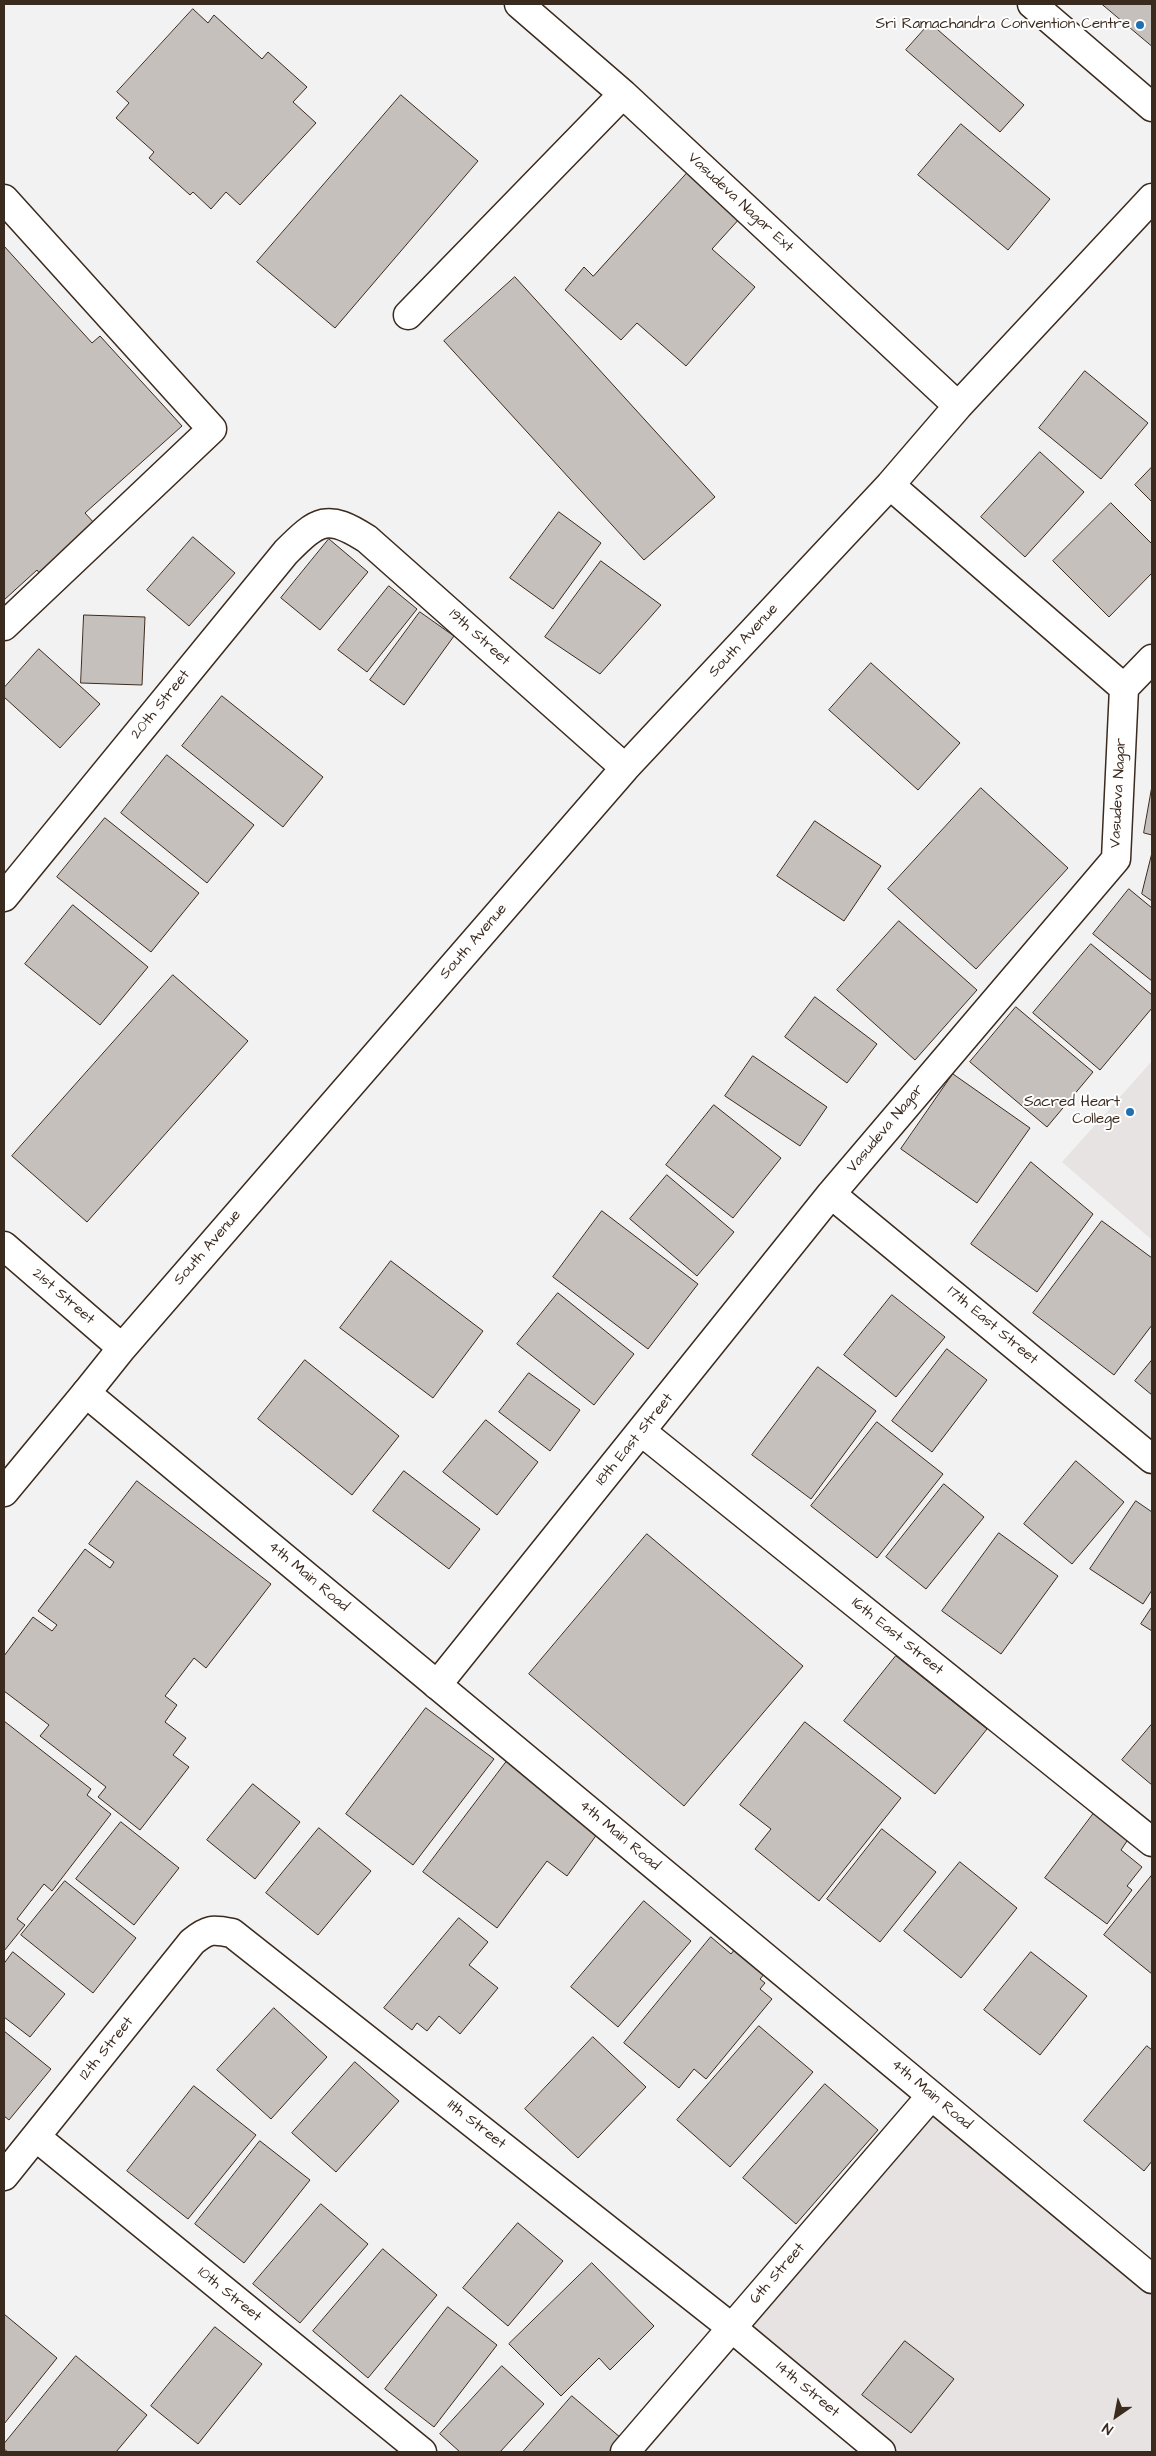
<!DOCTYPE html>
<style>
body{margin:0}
#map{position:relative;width:1156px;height:2456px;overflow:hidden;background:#f3f2f2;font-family:"Architects Daughter",sans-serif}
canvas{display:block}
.frame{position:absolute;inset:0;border:5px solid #3b2a1e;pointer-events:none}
.north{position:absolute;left:1091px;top:2391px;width:50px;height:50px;-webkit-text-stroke:4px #fff;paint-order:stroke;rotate:213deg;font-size:14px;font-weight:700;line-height:20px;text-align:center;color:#3b2a1e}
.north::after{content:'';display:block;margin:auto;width:18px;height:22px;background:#3b2a1e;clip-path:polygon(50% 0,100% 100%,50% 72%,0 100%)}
</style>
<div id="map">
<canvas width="1156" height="2456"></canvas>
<div class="frame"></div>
<div class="north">N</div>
</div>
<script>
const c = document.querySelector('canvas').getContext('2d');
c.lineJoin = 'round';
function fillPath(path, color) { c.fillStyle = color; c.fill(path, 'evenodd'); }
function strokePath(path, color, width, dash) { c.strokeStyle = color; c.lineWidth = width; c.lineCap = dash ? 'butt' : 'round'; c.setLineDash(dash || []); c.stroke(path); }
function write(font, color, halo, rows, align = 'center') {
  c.font = font + ' "Architects Daughter",sans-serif'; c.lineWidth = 4; c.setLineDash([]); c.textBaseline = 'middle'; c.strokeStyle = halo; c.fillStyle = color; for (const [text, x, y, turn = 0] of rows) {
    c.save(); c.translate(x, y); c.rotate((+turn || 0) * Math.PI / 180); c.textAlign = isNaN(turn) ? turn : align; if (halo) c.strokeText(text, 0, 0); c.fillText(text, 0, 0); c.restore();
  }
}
fillPath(new Path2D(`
 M1152,1061V1240L1062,1162Z
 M931,2096L1152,2264V2452H881L732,2328Z`), '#e6e3e2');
const building = new Path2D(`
 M1102,4H1152V46Z
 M193,9L208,23L214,15L262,59L268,52L307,87L293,102L316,123L240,205L226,192L211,209L193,192L190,195L149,158L154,152L116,118L129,103L117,92Z
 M930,23L1024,105L1000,132L906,50Z
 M401,95L478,161L335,328L257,262Z
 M961,124L1050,199L1008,250L918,175Z
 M689,171L741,217L712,249L755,287L686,366L637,323L621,340L565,290L584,267L593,276Z
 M4,246L92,343L100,336L182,426L85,513L95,524L40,574L37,570L4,600Z
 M515,277L715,497L644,560L444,341Z
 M1085,371L1148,423L1101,479L1039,428Z
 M1040,452L1084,492L1025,557L981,517Z
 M1152,467V502L1135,485Z
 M1111,503L1152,544V573L1109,617L1053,561Z
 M559,512L601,543L553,609L510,578Z
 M193,537L235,573L189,626L147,590Z
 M329,539L368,572L320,630L281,598Z
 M601,561L661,605L600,674L545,637Z
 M389,586L417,609L367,672L338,650Z
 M420,612L454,636L404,705L370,680Z
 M84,615L145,617L142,685L81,683Z
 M39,649L100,704L60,748L4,697V688Z
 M871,663L960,743L918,790L829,710Z
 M222,696L323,777L283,827L182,746Z
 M167,755L254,825L207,883L121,813Z
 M1152,786V835L1144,833Z
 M981,788L1068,868L976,969L888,889Z
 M105,818L199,893L151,952L57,877Z
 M815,821L881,866L844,921L777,876Z
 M1152,853V901L1142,894Z
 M1129,889L1152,908V981L1093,934Z
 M73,905L148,967L100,1025L25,964Z
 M899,921L977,990L915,1060L837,990Z
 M1091,944L1152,995V1008L1100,1070L1033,1013Z
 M173,975L248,1041L87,1222L12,1156Z
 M815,997L877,1044L847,1083L785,1037Z
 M1016,1007L1093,1072L1047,1127L970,1062Z
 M753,1056L827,1107L800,1146L725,1096Z
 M953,1074L1030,1128L977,1203L901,1149Z
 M714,1105L781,1158L733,1218L666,1165Z
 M1031,1162L1093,1214L1037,1292L971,1244Z
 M667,1175L734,1232L697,1276L630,1219Z
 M602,1211L698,1284L648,1349L553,1277Z
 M1102,1221L1152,1258V1325L1114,1375L1033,1313Z
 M391,1261L483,1331L433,1398L340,1328Z
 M558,1293L634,1354L594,1405L517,1344Z
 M892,1295L945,1337L896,1397L844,1355Z
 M947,1349L987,1380L932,1452L892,1421Z
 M305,1360L399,1436L352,1495L258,1419Z
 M1152,1360V1395L1135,1381Z
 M818,1367L876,1411L811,1499L752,1455Z
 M529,1373L580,1410L550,1451L499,1412Z
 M486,1420L538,1462L497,1515L443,1472Z
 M877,1422L943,1474L877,1558L811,1506Z
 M1076,1461L1124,1502L1072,1564L1024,1524Z
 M404,1471L480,1529L449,1569L373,1511Z
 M137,1481L271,1584L206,1668L194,1658L165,1696L177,1705L165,1722L186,1738L173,1755L189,1767L140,1830L98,1797L106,1787L40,1736L49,1725L4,1691V1656L33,1617L52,1631L57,1625L38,1611L85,1549L110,1568L114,1562L89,1544Z
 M944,1484L984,1517L926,1589L886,1557Z
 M1136,1501L1152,1512V1590L1143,1604L1090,1569Z
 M999,1533L1058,1576L1001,1654L942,1611Z
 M647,1534L803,1666L684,1806L529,1674Z
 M1152,1607V1631L1141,1624Z
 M896,1656L987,1729L935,1794L844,1721Z
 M426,1708L494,1759L413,1865L346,1814Z
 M4,1721L91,1789L87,1795L111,1814L52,1891L44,1884L17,1919L25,1925L4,1951Z
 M805,1722L901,1798L819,1901L755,1849L771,1829L740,1805Z
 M1152,1724V1785L1122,1760Z
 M507,1761L600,1830L567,1876L547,1861L497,1928L423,1872Z
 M253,1784L300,1822L255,1879L207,1840Z
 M1097,1809L1131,1835L1121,1850L1142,1867L1127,1886L1132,1890L1107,1924L1045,1878Z
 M121,1822L179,1868L134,1925L76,1879Z
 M319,1828L371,1871L318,1935L266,1893Z
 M882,1829L936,1872L880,1942L827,1899Z
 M960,1862L1017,1908L961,1978L904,1931Z
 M1152,1875V1974L1104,1935Z
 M65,1881L136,1938L93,1993L21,1935Z
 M644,1901L691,1941L618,2027L571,1987Z
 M459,1918L488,1942L469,1965L498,1988L460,2034L439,2016L427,2031L417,2023L412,2030L384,2008Z
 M711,1937L731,1954L735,1949L765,1973L760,1979L765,1983L760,1989L772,1999L706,2079L694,2069L679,2088L624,2043Z
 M13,1952L65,1994L30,2037L4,2017V1964Z
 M1031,1952L1087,1996L1040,2055L984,2010Z
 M274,2008L327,2057L271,2119L217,2070Z
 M759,2026L813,2072L730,2167L677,2120Z
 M4,2031L51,2069L9,2120L4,2116Z
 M593,2037L646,2087L578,2158L525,2109Z
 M1147,2046L1152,2050V2161L1144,2171L1084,2121Z
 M355,2062L399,2101L336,2172L292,2133Z
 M825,2084L878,2130L796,2224L743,2178Z
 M194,2086L256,2135L188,2219L127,2171Z
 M260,2141L310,2180L244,2263L195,2224Z
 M321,2204L368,2244L300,2323L253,2284Z
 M518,2223L563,2261L508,2326L463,2288Z
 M383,2249L437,2295L368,2378L313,2331Z
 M592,2263L654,2326L610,2370L599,2358L561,2396L509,2344Z
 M448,2307L497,2345L434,2427L385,2389Z
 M4,2314L57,2358L4,2424Z
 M215,2327L262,2364L198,2444L151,2406Z
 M905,2341L954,2379L911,2433L862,2395Z
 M76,2356L147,2415L116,2452H8L4,2449V2444Z
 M502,2366L544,2404L500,2452H460L440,2434Z
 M572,2396L621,2438L609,2452H523Z`);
fillPath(building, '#c6c0bd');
strokePath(building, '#3b2a1e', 1);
const minor = new Path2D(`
 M519,4L623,94L958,406
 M1032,4L1152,107
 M4,199L212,429L4,626
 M408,315L623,94
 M1124,688L1152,659
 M4,897L286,552C318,520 327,513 367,539L625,768
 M831,1194L1152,1459
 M4,1246L122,1348
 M86,1393L122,1348L625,768L890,485L958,406L1152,198
 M642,1432L1152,1842
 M437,1685L831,1194L1116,859L1124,688L890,485
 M36,2137L422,2452
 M4,2176L192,1942C208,1929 212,1929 232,1933L732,2328L881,2452
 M625,2452L931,2096`);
const major = new Path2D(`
 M4,1492L86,1393L1152,2279`);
strokePath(minor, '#3b2a1e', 31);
strokePath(major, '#3b2a1e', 31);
strokePath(minor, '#fff', 28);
strokePath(major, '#fff', 28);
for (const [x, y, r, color] of [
 [1140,25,5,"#1f6fb2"],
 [1130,1112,5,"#1f6fb2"]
]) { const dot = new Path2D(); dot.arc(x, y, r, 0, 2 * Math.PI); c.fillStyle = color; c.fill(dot); strokePath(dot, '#fff', 2); }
write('15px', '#3b2a1e', '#fff', [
 ["Sri Ramachandra Convention Centre",1130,25],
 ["Sacred Heart",1120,1103],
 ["College",1120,1120]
], 'right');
write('15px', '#3b2a1e', '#fff', [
 ["Vasudeva Nagar Ext",740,203,43],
 ["19th Street",479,638,42],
 ["South Avenue",744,641,-47],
 ["20th Street",161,705,-51],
 ["Vasudeva Nagar",1119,793,-87],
 ["South Avenue",474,942,-49],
 ["Vasudeva Nagar",886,1129,-50],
 ["South Avenue",208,1248,-49],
 ["21st Street",63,1297,41],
 ["17th East Street",992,1326,40],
 ["18th East Street",635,1440,-51],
 ["4th Main Road",308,1577,40],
 ["16th East Street",897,1637,39],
 ["4th Main Road",619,1836,40],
 ["12th Street",107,2049,-51],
 ["4th Main Road",931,2095,40],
 ["11th Street",476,2125,38],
 ["6th Street",778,2274,-49],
 ["10th Street",229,2295,39],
 ["14th Street",807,2390,40]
]);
</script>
